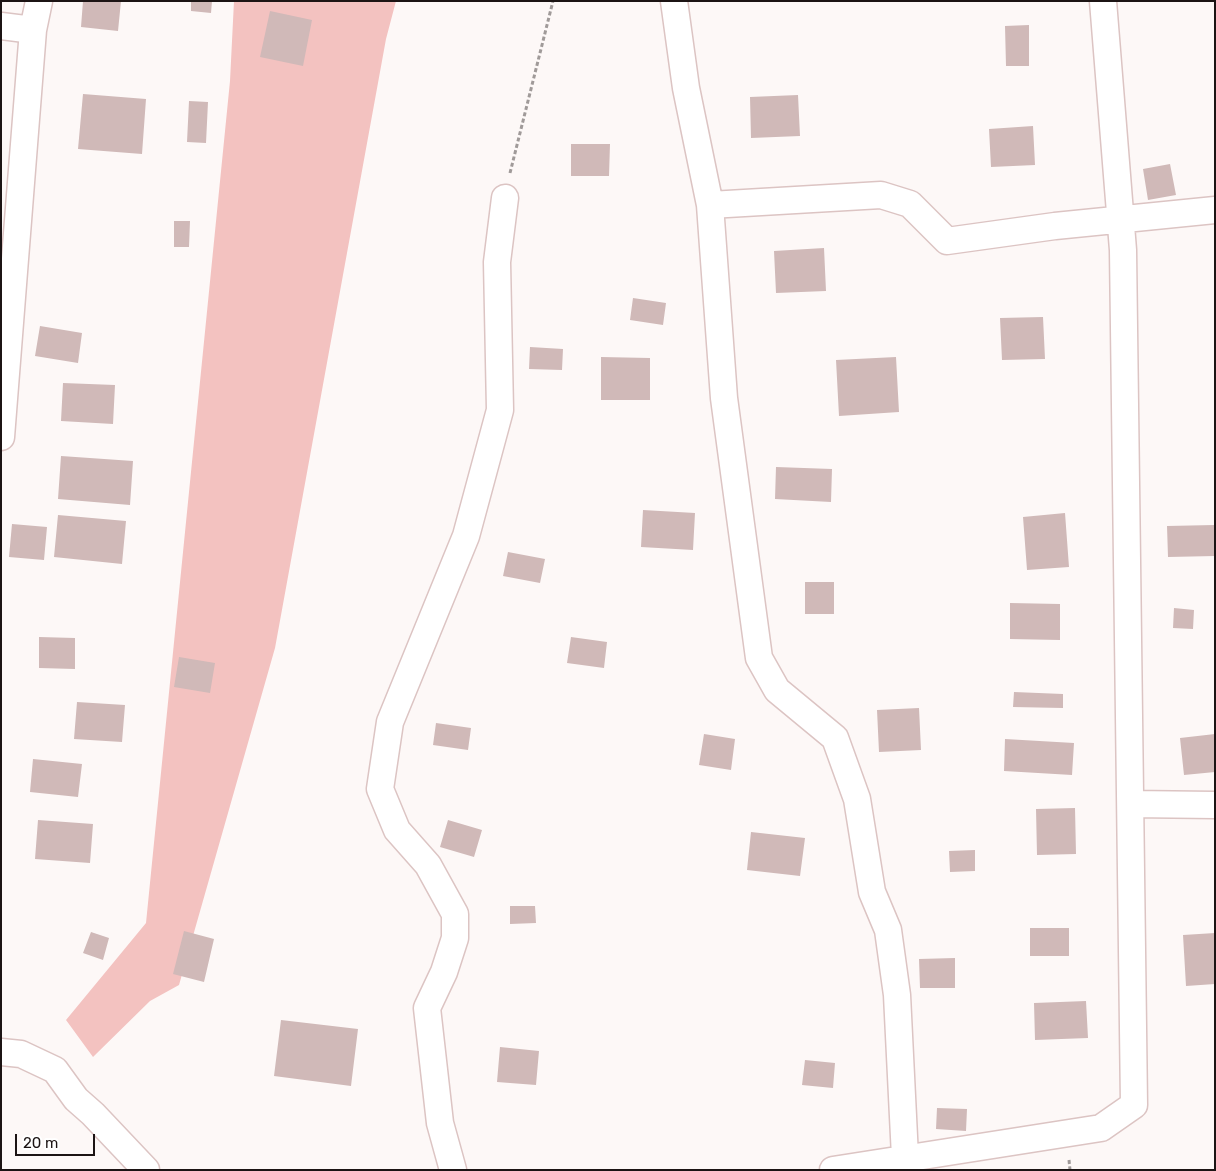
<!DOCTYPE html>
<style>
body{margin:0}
#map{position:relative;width:1216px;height:1171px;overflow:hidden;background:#fdf8f7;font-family:Rubik,sans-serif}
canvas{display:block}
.frame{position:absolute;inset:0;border:2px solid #1c1414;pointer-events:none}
.scale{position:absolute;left:15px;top:1134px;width:80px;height:22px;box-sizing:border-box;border:2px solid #1c1414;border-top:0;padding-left:6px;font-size:15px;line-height:18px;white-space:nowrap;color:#1c1414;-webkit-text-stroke:4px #fff;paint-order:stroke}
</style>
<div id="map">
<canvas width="1216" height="1171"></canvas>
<div class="frame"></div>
<div class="scale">20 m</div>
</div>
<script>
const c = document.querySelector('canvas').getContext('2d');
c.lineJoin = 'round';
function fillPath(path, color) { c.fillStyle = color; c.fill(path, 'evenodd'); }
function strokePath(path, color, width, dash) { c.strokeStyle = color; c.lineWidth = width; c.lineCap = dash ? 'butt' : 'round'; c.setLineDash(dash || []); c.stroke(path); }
fillPath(new Path2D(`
 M234,1H396L386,39L275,648L179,985L150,1001L93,1057L66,1020L146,923L230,81Z`), '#f3c2c0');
fillPath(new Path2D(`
 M83,1H121L118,31L81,27Z
 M191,1H212L211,13L191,11Z
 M270,11L312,20L303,66L260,57Z
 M1029,25V66H1006L1005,26Z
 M83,94L146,99L142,154L78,149Z
 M798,95L800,136L751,138L750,97Z
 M189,101L208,102L206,143L187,142Z
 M1033,126L1035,165L991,167L989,129Z
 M571,144H610L609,176H571Z
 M1170,164L1176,195L1148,200L1143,169Z
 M174,221H190L189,247H174Z
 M824,248L826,291L776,293L774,251Z
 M633,298L666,303L663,325L630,320Z
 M1043,317L1045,359L1002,360L1000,318Z
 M40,326L82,333L78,363L35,356Z
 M530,347L563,349L562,370L529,369Z
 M601,357L650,358V400H601Z
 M896,357L899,412L839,416L836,360Z
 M63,383L115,385L113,424L61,421Z
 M61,456L133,461L130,505L58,499Z
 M776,467L832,469L831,502L775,499Z
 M643,510L695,513L693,550L641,547Z
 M1065,513L1069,567L1027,570L1023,517Z
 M58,515L126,521L122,564L54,557Z
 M12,524L47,527L44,560L9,557Z
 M1214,525L1215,556L1168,557L1167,526Z
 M508,552L545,559L540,583L503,576Z
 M805,582H834V614H805Z
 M1010,603L1060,604V640L1010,639Z
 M1174,608L1194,610L1193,629L1173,628Z
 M39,637L75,638V669L39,668Z
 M571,637L607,642L604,668L567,663Z
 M179,657L215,663L210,693L174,687Z
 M1014,692L1063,694V708L1013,707Z
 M77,702L125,705L122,742L74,739Z
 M919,708L921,750L879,752L877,710Z
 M436,723L471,728L468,750L433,745Z
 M704,734L735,739L731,770L699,765Z
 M1215,734V772L1184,775L1180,738Z
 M1005,739L1074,743L1072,775L1004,771Z
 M33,759L82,764L78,797L30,792Z
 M1075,808L1076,854L1037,855L1036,809Z
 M38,820L93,824L90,863L35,859Z
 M448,820L482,830L474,857L440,847Z
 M751,832L805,838L800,876L747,870Z
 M975,850V871L950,872L949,851Z
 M510,906H535L536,923L510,924Z
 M1030,928H1069V956H1030Z
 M184,931L214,939L204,982L173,974Z
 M91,932L109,938L103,960L83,953Z
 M1215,933V984L1186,986L1183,935Z
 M955,958V988H920L919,959Z
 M1086,1001L1088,1038L1035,1040L1034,1003Z
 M281,1020L358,1029L351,1086L274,1076Z
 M500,1047L539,1051L536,1085L497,1082Z
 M805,1060L835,1063L833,1088L802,1085Z
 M937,1108L967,1109L966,1131L936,1129Z`), '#d0b9b8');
const minor = new Path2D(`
 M674,1L686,88L710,205L881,195L910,204L947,241L1055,226L1215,210
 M1,26L33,30
 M710,205L724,398L759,658L777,690L835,738L857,799L872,892L888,930L897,995L905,1157
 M1,437L33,30L39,1
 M1131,804L1215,805
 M1,1052L21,1054L55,1070L76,1099L93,1114L146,1170
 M453,1170L440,1123L427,1008L444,972L455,938V914L428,865L397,830L380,789L390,722L466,536L500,410L497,262L505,198
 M833,1170L1101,1128L1134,1105L1123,250L1103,1`);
strokePath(minor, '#dcc4c3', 29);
strokePath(new Path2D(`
 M510,173L553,1
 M1069,1160L1070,1170`), '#a09a99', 3, [4, 2.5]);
strokePath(minor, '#fff', 26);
</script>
